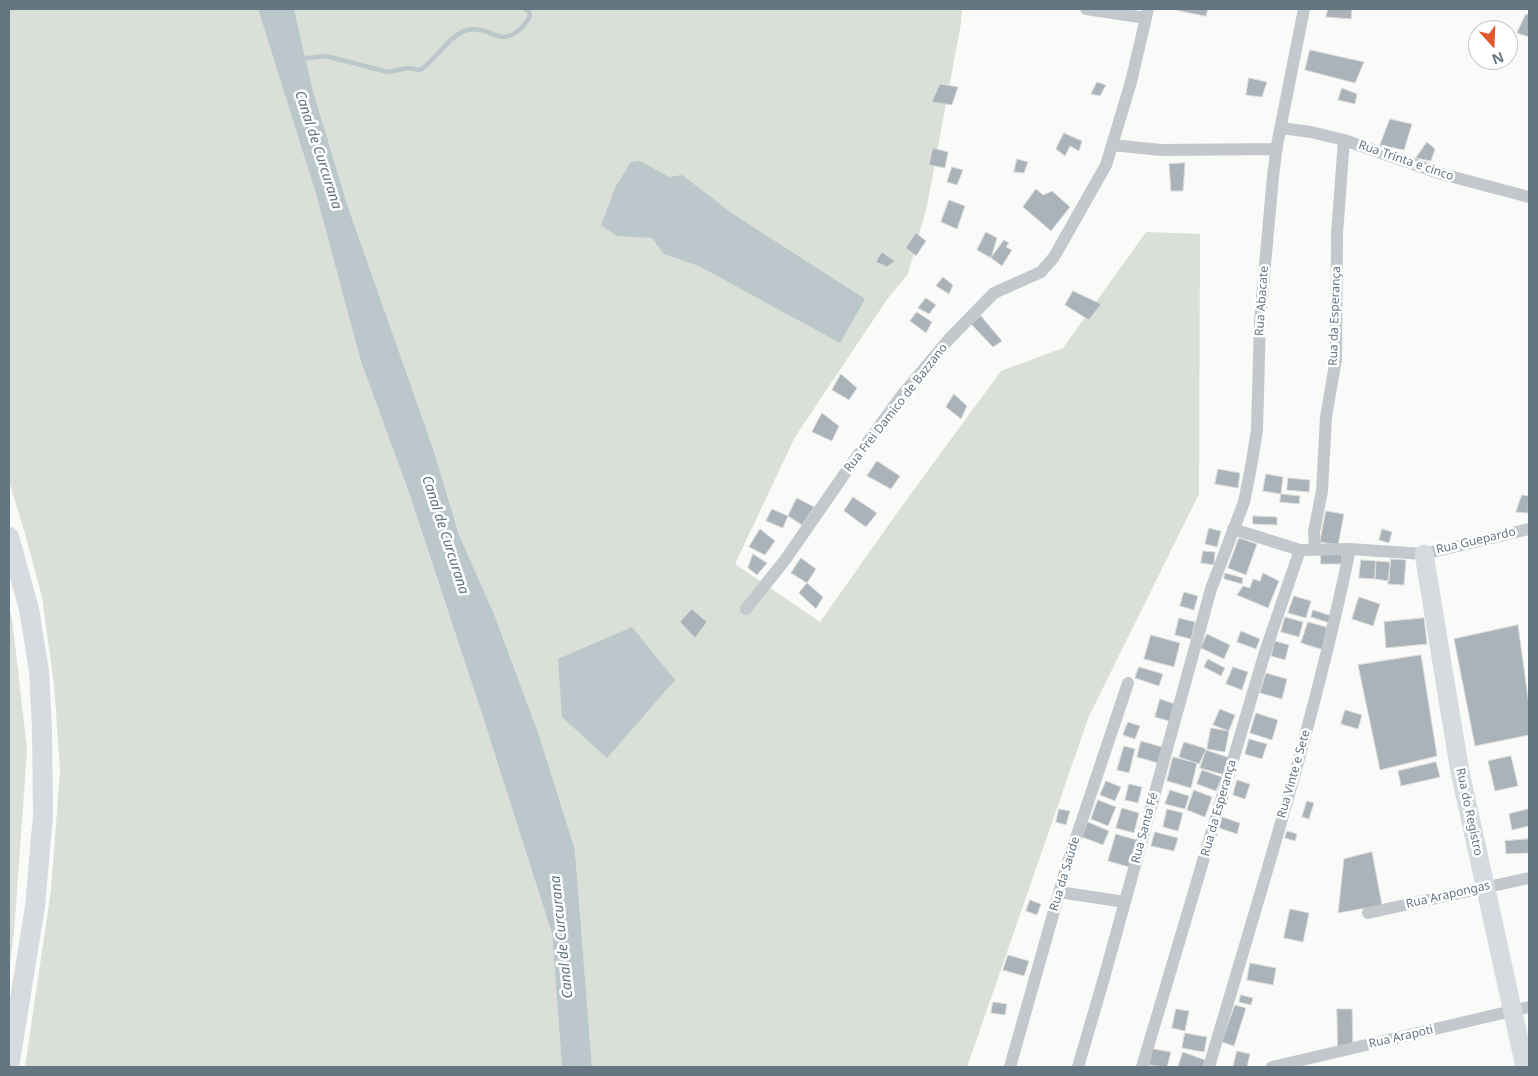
<!DOCTYPE html>
<meta charset="utf-8">
<style>
body{margin:0}
#map{position:relative;width:1538px;height:1076px;overflow:hidden;background:#fafaf8;font-family:"Noto Sans",sans-serif}
canvas{display:block}
.frame{position:absolute;inset:0;border:10px solid #657683;pointer-events:none}
.north{position:absolute;left:1468px;top:20px;width:50px;height:50px;box-sizing:border-box;background:#fff;border:1px solid #c1c8cd;border-radius:50%;rotate:160deg;font-size:14px;font-weight:700;line-height:20px;text-align:center;color:#657683}
.north::after{content:'';display:block;margin:auto;width:18px;height:22px;background:#e4572e;clip-path:polygon(50% 0,100% 100%,50% 72%,0 100%)}
</style>
<div id="map">
<canvas width="1538" height="1076"></canvas>
<div class="frame"></div>
<div class="north">N</div>
</div>
<script>
const c = document.querySelector('canvas').getContext('2d');
c.lineJoin = 'round';
function fillPath(path, color) { c.fillStyle = color; c.fill(path, 'evenodd'); }
function strokePath(path, color, width, dash) { c.strokeStyle = color; c.lineWidth = width; c.lineCap = dash ? 'butt' : 'round'; c.setLineDash(dash || []); c.stroke(path); }
function write(font, color, halo, rows, align = 'center') {
  c.font = font + ' "Noto Sans",sans-serif'; c.lineWidth = 5; c.setLineDash([]); c.textBaseline = 'middle'; c.strokeStyle = halo; c.fillStyle = color; for (const [text, x, y, turn = 0] of rows) {
    c.save(); c.translate(x, y); c.rotate((+turn || 0) * Math.PI / 180); c.textAlign = isNaN(turn) ? turn : align; if (halo) c.strokeText(text, 0, 0); c.fillText(text, 0, 0); c.restore();
  }
}
fillPath(new Path2D(`
 M9,9H258L316,194L361,362L408,490L482,714L552,934L562,1067H25L51,890L60,771L54,684L42,597L26,537L9,481Z
 M294,9H962L961,23L927,206L908,274L888,298L795,437L735,564L820,622L902,506L1001,371L1063,348L1146,232L1200,234L1199,494L1089,716L967,1067H592L575,850L539,735L494,614L459,535L434,451L348,207L313,91Z
 M9,607L12,618L27,750L14,932L9,970Z`), '#dadfd7');
fillPath(new Path2D(`
 M258,9H294L313,91L348,207L434,451L459,535L494,614L539,735L575,850L592,1067H562L552,934L482,714L408,490L361,362L316,194Z
 M640,161L669,177L682,175L733,214L865,299L840,343L699,266L664,254L652,238L617,236L601,225L616,186L631,162Z
 M632,627L675,680L607,758L562,717L558,659Z`), '#bbc7cb');
strokePath(new Path2D(`
 M300,59L326,56L388,72L408,68L420,70C436,60 449,35 467,30C492,25 497,47 518,31C524,26 527,22 530,16L528,10L525,9`), '#bbc7cb', 4.5);
const building = new Path2D(`
 M1171,9H1208L1206,16Z
 M1328,9H1352L1351,19L1326,17Z
 M1526,14L1529,15V37L1517,33Z
 M1310,50L1364,62L1355,83L1305,70Z
 M1249,78L1267,82L1262,97L1246,95Z
 M1097,82L1106,85L1100,96L1091,94Z
 M940,84L958,87L952,105L932,102Z
 M1342,88L1357,94L1355,104L1338,100Z
 M1390,119L1412,124L1404,150L1380,145Z
 M1064,133L1082,141L1079,151L1070,146L1065,156L1056,149Z
 M1427,142L1435,149L1431,161L1416,158Z
 M933,148L948,152L945,168L929,165Z
 M1017,159L1028,162L1024,173L1014,172Z
 M1185,163L1183,191H1171L1169,164Z
 M952,167L963,170L957,185L947,182Z
 M1036,189L1043,195L1052,191L1070,207L1051,231L1023,207Z
 M949,200L965,206L957,229L941,222Z
 M986,232L997,238L991,258L977,250Z
 M916,233L926,241L916,256L906,248Z
 M1004,240L1009,243L1006,247L1012,250L1002,266L991,258Z
 M882,252L895,261L887,267L876,262Z
 M943,277L953,285L949,294L936,286Z
 M1073,291L1101,304L1089,320L1065,305Z
 M926,298L936,305L929,314L918,308Z
 M917,312L932,322L926,333L910,321Z
 M981,316L1002,341L993,347L971,324Z
 M841,374L857,388L849,400L832,390Z
 M954,394L967,406L961,419L946,407Z
 M822,413L839,426L832,441L812,432Z
 M877,461L900,476L891,489L867,476Z
 M1218,469L1240,473L1238,488L1215,484Z
 M1266,474L1283,477L1281,494L1263,491Z
 M1288,478L1310,480L1309,492L1287,490Z
 M1281,494L1300,496L1299,504L1280,502Z
 M1522,495L1529,496L1528,513L1516,512Z
 M853,497L877,513L866,527L844,511Z
 M797,498L814,507L802,525L788,516Z
 M772,509L788,516L783,528L766,521Z
 M1326,511L1344,514L1338,545L1320,542Z
 M1253,516L1277,517V525L1253,524Z
 M1209,528L1221,531L1217,547L1205,544Z
 M760,529L775,541L765,555L749,547Z
 M1382,529L1392,532L1389,543L1379,540Z
 M1239,538L1257,544L1246,575L1228,568Z
 M1203,551L1215,552L1214,565L1201,563Z
 M1321,553H1342V564H1321Z
 M753,554L767,563L757,575L748,568Z
 M801,558L816,569L807,583L791,573Z
 M1391,559L1406,560L1404,585L1388,584Z
 M1361,560L1376,561L1375,579L1359,578Z
 M1376,561L1390,562L1389,581L1375,579Z
 M1225,573L1243,578L1242,584L1224,579Z
 M1263,573L1279,581L1268,608L1237,595L1243,586L1250,588L1253,579L1260,581Z
 M807,583L823,597L816,609L799,593Z
 M1184,592L1198,596L1194,610L1180,606Z
 M1294,596L1311,601L1306,618L1288,613Z
 M1359,597L1380,604L1373,626L1352,619Z
 M692,609L707,622L695,638L680,622Z
 M1313,610L1332,616L1330,623L1311,617Z
 M1285,617L1303,622L1299,637L1281,632Z
 M1179,618L1195,622L1191,639L1175,635Z
 M1424,618L1427,644L1386,648L1384,622Z
 M1308,622L1330,628L1324,650L1301,643Z
 M1518,625L1529,705V735L1475,746L1454,639Z
 M1241,631L1260,639L1256,649L1237,642Z
 M1207,634L1230,645L1224,659L1201,648Z
 M1151,635L1180,643L1174,667L1144,659Z
 M1275,641L1289,645L1285,660L1271,656Z
 M1421,655L1437,756L1380,770L1358,665Z
 M1208,659L1225,668L1221,676L1204,667Z
 M1139,667L1163,674L1159,686L1135,678Z
 M1233,667L1248,672L1242,690L1226,684Z
 M1266,673L1287,679L1282,699L1260,693Z
 M1160,699L1175,704L1169,721L1155,717Z
 M1220,709L1235,715L1229,731L1213,725Z
 M1345,710L1362,715L1358,729L1341,724Z
 M1256,713L1278,720L1272,740L1250,733Z
 M1128,722L1140,726L1135,739L1123,735Z
 M1211,728L1229,731L1225,752L1207,749Z
 M1249,739L1267,744L1262,759L1245,754Z
 M1141,741L1162,747L1158,763L1137,757Z
 M1184,742L1204,748L1206,750L1199,764L1179,757Z
 M1124,746L1135,749L1129,773L1117,770Z
 M1206,750L1230,758L1225,775L1200,768Z
 M1511,756L1518,786L1495,791L1488,761Z
 M1173,757L1197,763L1191,788L1167,781Z
 M1436,762L1440,777L1401,786L1398,771Z
 M1202,770L1222,777L1216,791L1197,784Z
 M1237,780L1250,784L1245,799L1233,795Z
 M1106,781L1121,787L1115,801L1100,795Z
 M1129,784L1142,787L1138,803L1125,800Z
 M1170,790L1189,796L1185,809L1165,804Z
 M1194,790L1212,797L1205,817L1187,810Z
 M1098,800L1116,807L1108,826L1091,819Z
 M1307,801L1314,803L1309,819L1302,817Z
 M1122,808L1139,813L1134,833L1116,828Z
 M1059,809L1070,811L1066,825L1056,822Z
 M1167,809L1183,813L1178,831L1163,827Z
 M1529,809V826L1512,830L1509,814Z
 M1222,817L1240,823L1237,834L1219,828Z
 M1088,822L1109,831L1103,845L1082,837Z
 M1287,831L1297,834L1295,841L1285,838Z
 M1155,832L1178,838L1174,851L1151,846Z
 M1116,834L1137,840L1129,867L1108,861Z
 M1529,839V853L1506,854L1505,841Z
 M1372,852L1382,905L1338,913L1344,859Z
 M1030,900L1041,904L1037,915L1026,911Z
 M1290,909L1309,913L1303,942L1284,938Z
 M1008,955L1029,961L1024,976L1003,970Z
 M1250,963L1276,968L1273,985L1247,980Z
 M1241,995L1253,998L1251,1005L1239,1002Z
 M993,1002L1007,1004L1005,1015L991,1013Z
 M1235,1005L1246,1008L1234,1046L1222,1042Z
 M1176,1009L1189,1011L1185,1031L1172,1028Z
 M1337,1009H1352L1353,1046L1338,1047Z
 M1185,1033L1207,1037L1204,1052L1182,1048Z
 M1153,1049L1171,1052L1167,1067L1149,1065Z
 M1237,1051L1250,1054L1247,1067H1233Z
 M1183,1052L1205,1060L1203,1067H1178Z`);
fillPath(building, '#aab3b9');
strokePath(building, '#dcdcda', 1);
strokePath(new Path2D(`
 M1086,9L1146,18
 M1281,128L1311,132L1344,140L1442,174L1529,197
 M1112,145L1161,150L1277,149
 M1233,529L1300,550L1350,549L1424,554L1529,529
 M1315,550L1314,532L1322,491L1326,417L1336,359L1337,234L1344,140
 M746,609L785,560L848,469L902,395L949,339L994,293L1041,272L1054,257L1106,165L1131,82L1148,9
 M1059,892L1125,902
 M1368,913L1529,878
 M1010,1067L1067,865L1128,683
 M1078,1067L1104,978L1211,589L1244,502L1251,467L1257,430L1260,321L1273,176L1277,145L1304,9
 M1142,1067L1265,652L1300,550
 M1209,1067C1259,896 1314,724 1350,549
 M1272,1067L1529,1007`), '#c3c8cc', 12);
strokePath(new Path2D(`
 M1424,554L1460,772L1525,1067`), '#d6dbdf', 19);
strokePath(new Path2D(`
 M9,537L29,609L39,671L42,728L43,815L35,907L9,1067`), '#d6dbdf', 20);
write('12px', '#657683', '#fff', [
 ["Rua Trinta e cinco",1406,161,19],
 ["Rua Abacate",1262,301,-86],
 ["Rua da Esperança",1335,316,-88],
 ["Rua Frei Damico de Bazzano",896,408,-52],
 ["Rua Guepardo",1476,541,-13],
 ["Rua Vinte e Sete",1294,774,-74],
 ["Rua da Esperança",1219,808,-74],
 ["Rua do Registro",1469,812,78],
 ["Rua Santa Fé",1145,828,-75],
 ["Rua da Saúde",1065,874,-73],
 ["Rua Arapongas",1448,895,-13],
 ["Rua Arapoti",1401,1037,-13]
]);
write('italic 14px', '#60757c', '#fff', [
 ["Canal de Curcurana",318,150,72],
 ["Canal de Curcurana",445,535,72],
 ["Canal de Curcurana",562,937,-96]
]);
</script>
